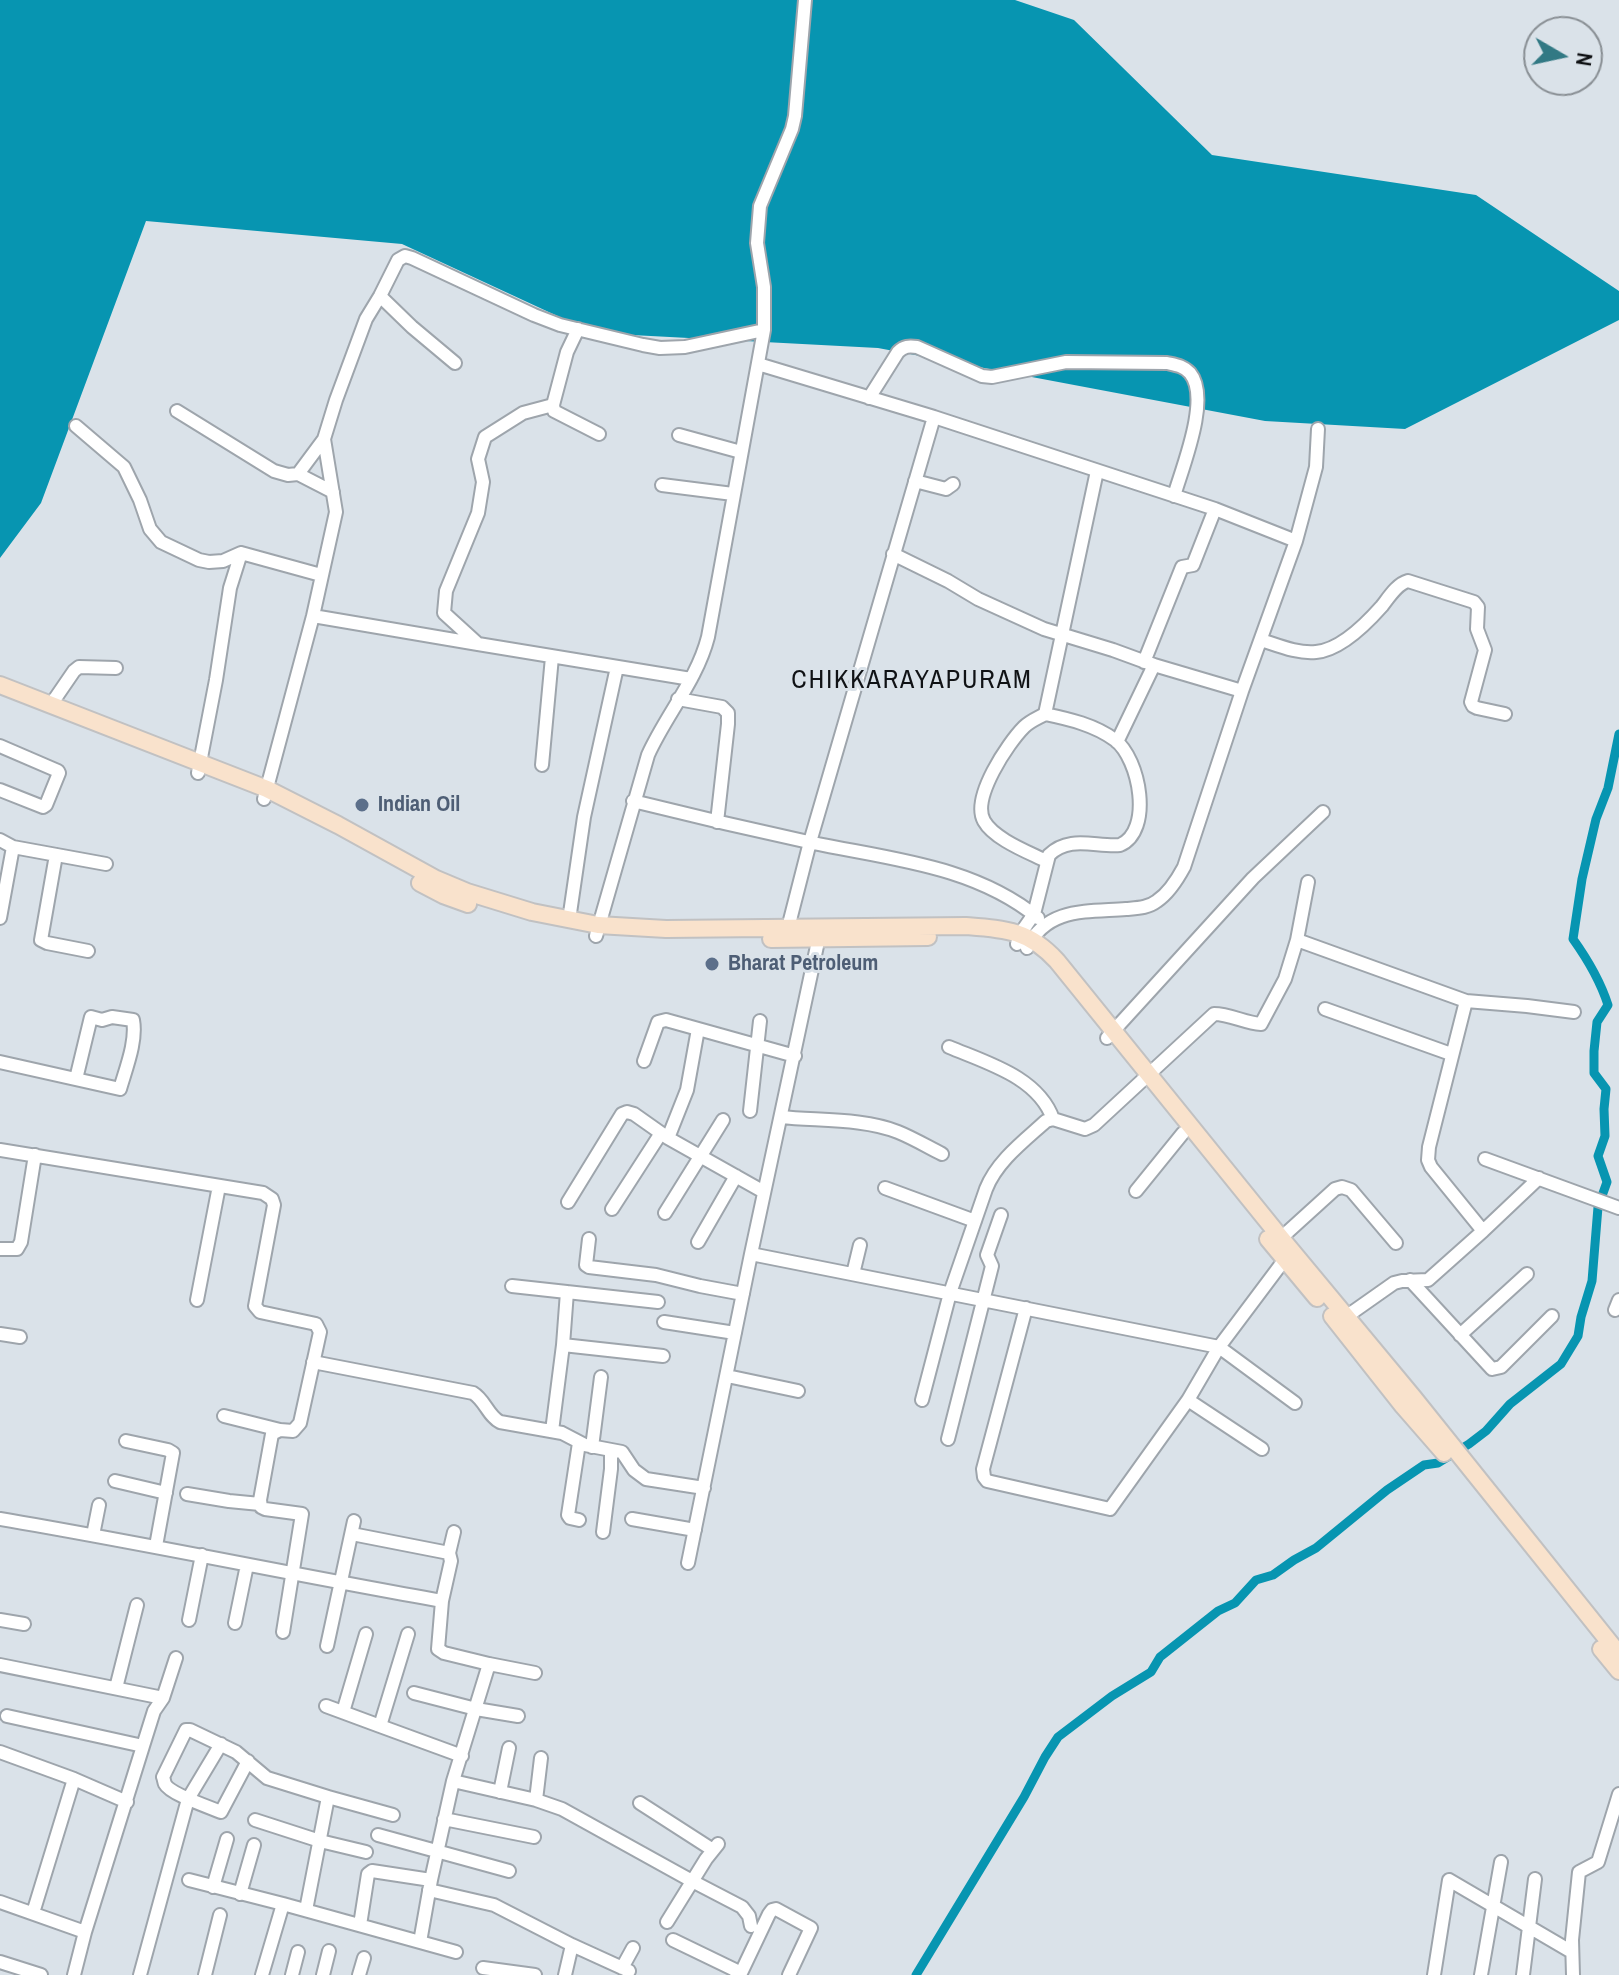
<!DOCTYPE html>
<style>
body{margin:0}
#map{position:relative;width:1619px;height:1975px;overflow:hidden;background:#dae2e9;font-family:"Archivo Narrow",sans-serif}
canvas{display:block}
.north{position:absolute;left:1523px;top:16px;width:80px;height:80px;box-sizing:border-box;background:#dae2e9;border:2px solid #898f94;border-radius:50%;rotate:99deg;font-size:22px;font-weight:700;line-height:32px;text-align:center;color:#101215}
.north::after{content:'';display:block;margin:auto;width:28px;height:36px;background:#327984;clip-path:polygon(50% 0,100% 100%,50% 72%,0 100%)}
</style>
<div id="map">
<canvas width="1619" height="1975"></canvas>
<div class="north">N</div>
</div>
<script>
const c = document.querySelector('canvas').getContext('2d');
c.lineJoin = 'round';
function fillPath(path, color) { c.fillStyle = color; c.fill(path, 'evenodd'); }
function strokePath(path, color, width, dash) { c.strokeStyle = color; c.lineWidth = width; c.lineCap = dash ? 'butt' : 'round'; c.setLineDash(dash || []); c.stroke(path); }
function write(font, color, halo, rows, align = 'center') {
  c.font = font + ' "Archivo Narrow",sans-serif'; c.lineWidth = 6; c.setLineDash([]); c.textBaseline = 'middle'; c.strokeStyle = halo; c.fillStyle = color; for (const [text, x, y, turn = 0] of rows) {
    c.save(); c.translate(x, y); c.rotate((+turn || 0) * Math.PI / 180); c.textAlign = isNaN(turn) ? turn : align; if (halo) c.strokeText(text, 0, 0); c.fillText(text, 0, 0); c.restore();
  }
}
fillPath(new Path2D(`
 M0,0H1015L1074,20L1212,155L1476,195L1619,291V320L1405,429L1265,421L878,348L594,333L402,244L146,221L41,503L0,558Z`), '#0795b1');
strokePath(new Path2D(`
 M916,1975L1024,1797L1045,1757L1058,1737L1112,1696L1151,1672L1160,1657L1218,1611L1235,1603L1256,1580L1273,1575L1294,1560L1316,1548L1387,1490L1424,1465L1438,1463L1469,1444L1486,1431L1510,1404L1561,1364L1578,1336L1581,1317L1592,1281L1598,1207L1607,1182L1598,1156L1605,1136L1604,1109L1606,1089L1594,1073V1051L1597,1022L1608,1005C1600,980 1588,960 1573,939L1582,879L1596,819L1608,788L1619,734`), '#0795b1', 9);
const minor = new Path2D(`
 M380,296L412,327L455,363
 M578,329L567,352L553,405L554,411L599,434
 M758,364L934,417L1215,509L1296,541L1242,691L1184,867C1177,880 1169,893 1157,901C1148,908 1137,908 1126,909C1087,912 1047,907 1027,948
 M869,398L898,352C904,346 909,346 917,347L982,376L992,377L1066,362L1167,363C1176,365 1184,366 1190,373C1211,398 1182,468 1174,496
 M553,405L523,413L485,437L478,459L483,482L478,513L446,591L444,613L478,644L691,679
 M177,411L274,471L288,475L298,474L324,439
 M76,426L124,467L140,500L150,529L161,542L199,560L209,562L223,561L241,553L321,575
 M679,435L741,452
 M298,474L333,492
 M915,481L946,489L953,484
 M662,485L733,494
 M1296,541L1316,467L1318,429
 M893,554L948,581L978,599L1044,629L1113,650L1154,665
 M313,616L478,644
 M1261,640C1277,645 1298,654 1316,652C1340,650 1367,623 1382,606C1389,597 1397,584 1408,581L1474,602L1478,607L1477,629L1485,650L1471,702L1473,706L1477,708L1505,714
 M1144,662L1182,567L1193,565L1215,509
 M678,699L722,707L728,713V724L717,822
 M50,706L74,671L79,667L116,668
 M1045,714C1038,718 1030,721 1024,727C1008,743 971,798 984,821C994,839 1028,852 1046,861
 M1117,742L1154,665L1242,691
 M0,746L58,771L59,773L46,805L43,807L0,790
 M542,765L552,657
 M198,773L216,680L230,588L241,553
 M264,799L313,616L336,512L324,439L336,400L366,319L380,296L398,260L405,256L412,258L534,315L560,325L643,345L660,348L685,347L764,330
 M633,801C693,816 753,830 813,843C890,859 975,866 1038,918
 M0,840L13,847L0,918
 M13,847L106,864
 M56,855L41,940L47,943L88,951
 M569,920L584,817L617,667
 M788,928L810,842L934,417
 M596,936L648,755C666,715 697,680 708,637L764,330V287L757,243L760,206L792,129L795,116L805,0
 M1297,940L1308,882
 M1017,944L1020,934L1034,914L1049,855C1069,835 1095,847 1120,845C1153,831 1140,759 1115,740C1095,725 1069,719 1045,714L1097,471
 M1466,1001L1527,1006L1574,1012
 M1325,1009L1451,1054
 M1107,1038L1253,878L1323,812
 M949,1047C987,1063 1038,1077 1053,1119
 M644,1061L658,1022L666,1020L795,1056
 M0,1062L120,1089C126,1068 137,1041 133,1020L112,1017L102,1020L91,1017L76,1079
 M750,1111L760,1021
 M781,1117C817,1121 863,1118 898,1132C913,1138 928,1147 942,1154
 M668,1138L687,1090L698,1029
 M0,1150L263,1193L272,1199L274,1205L255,1306L260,1312L316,1324L320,1332L300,1423L293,1431L280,1430L272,1434L260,1500L261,1507L265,1509L302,1514L283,1632
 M1485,1159L1619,1208
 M885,1188L975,1221
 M1136,1191L1183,1133
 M568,1202L622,1114L627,1112L634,1114L668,1138L764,1192
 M612,1209L661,1133
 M665,1213L723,1120
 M1483,1231L1539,1178
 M1281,1238L1335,1189L1342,1187L1351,1190L1396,1243
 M589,1239L586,1265L589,1267L656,1275L700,1286L743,1294
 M698,1242L736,1176
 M0,1249H17L21,1242L35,1155
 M751,1254L1219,1347L1288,1255
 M853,1274L860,1245
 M1410,1280L1492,1369L1501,1367L1552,1316
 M512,1286L658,1302
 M197,1300L219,1186
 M1026,1308L983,1469L984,1477L987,1481L1110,1509L1188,1400L1219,1347L1295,1403
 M1615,1310L1619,1300
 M664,1322L735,1333
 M0,1334L20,1337
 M1460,1335L1527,1274
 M563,1345L567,1292
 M313,1362L473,1393C485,1400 488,1416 500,1422L562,1433L585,1445L622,1452L634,1470L646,1479L704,1488
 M727,1376L798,1391
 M922,1400L950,1293L986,1189C997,1161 1024,1141 1046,1121L1053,1119L1085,1129L1094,1125L1214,1014C1230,1014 1245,1023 1261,1024L1285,979L1297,940L1466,1001L1429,1147L1428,1160L1431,1167L1483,1231L1428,1280L1402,1281L1394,1283L1340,1321
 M1188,1400L1262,1449
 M224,1416L280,1430
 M552,1431L563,1345L663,1356
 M948,1439L992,1266L987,1255L1001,1215
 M126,1441L168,1450L173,1453L156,1546
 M579,1443L568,1515L570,1518L579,1520
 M592,1447L601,1377
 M115,1481L166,1493
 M187,1494L229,1501L260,1504
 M0,1519C148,1544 294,1575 442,1601
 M632,1519L695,1530
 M603,1532L611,1469V1450
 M93,1535L99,1505
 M449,1553L454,1532
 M688,1563L751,1254L820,932
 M0,1620L24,1624
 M189,1620L202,1555
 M235,1623L247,1565
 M408,1634L380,1726L462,1756
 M327,1646L354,1521
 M489,1664L535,1673
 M0,1665L163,1698L154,1711L143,1746L7,1716
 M116,1688L137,1605
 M414,1693L476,1709L518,1716
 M163,1698L176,1658
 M326,1706L380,1726
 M343,1712L366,1634
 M0,1752L74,1779L127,1802
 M248,1761L221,1812C209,1807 170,1794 165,1784C164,1782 164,1779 163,1777L186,1730H190L236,1752L267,1778L328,1797
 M453,1781L536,1800L562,1809L692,1881L742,1907L749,1916L751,1926
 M500,1792L509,1748
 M536,1800L541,1758
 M640,1803L713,1850
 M444,1819L534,1837
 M255,1820L320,1841L366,1852
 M378,1835L509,1871
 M189,1880L283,1904
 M213,1887L227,1839
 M429,1890L494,1905L572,1945L629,1971
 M240,1894L254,1845
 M0,1902L85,1932
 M306,1910L328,1797L393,1815
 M33,1913L74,1779
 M667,1922L706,1859L718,1844
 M360,1925L368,1874L372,1871L431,1880
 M673,1940L735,1970L737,1975
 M420,1942L456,1952
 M0,1962L41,1975
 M483,1968L535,1975
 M622,1968L633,1948
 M74,1975L85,1932L143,1746
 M140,1975L188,1799L221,1744
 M205,1975L220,1915
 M262,1975L283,1904L420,1942L431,1880L453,1781L489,1664L444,1653L438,1649L442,1601L451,1561L449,1553L352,1534
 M292,1975L298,1952
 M323,1975L329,1951
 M359,1975L364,1958
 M565,1975L572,1945
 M740,1975L769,1914L772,1910L776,1909L811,1928L789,1975
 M1434,1975L1449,1880L1572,1952
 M1481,1975L1501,1862
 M1523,1975L1535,1879
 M1573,1975L1572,1940L1579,1872L1598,1862L1619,1794`);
const major = new Path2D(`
 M0,685L267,789L338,825L436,879L467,892L532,912L598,925L666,929L966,926C1005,929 1029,930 1057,961L1281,1238L1413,1397L1619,1654
 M420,883L443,895L468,904
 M771,939L928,937
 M1268,1239L1317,1298
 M1332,1316L1403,1406L1444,1453
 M1601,1649L1619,1671`);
strokePath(minor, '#9ea5ac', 16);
strokePath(major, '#c1c1c2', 20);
strokePath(minor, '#fff', 12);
strokePath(major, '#f9e2cc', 16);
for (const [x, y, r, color] of [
 [362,805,8,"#5c6f8a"],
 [712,964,8,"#5c6f8a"]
]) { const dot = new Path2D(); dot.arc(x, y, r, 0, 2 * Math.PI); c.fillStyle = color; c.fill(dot); strokePath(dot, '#dae2e9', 3); }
write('bold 22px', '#4e5e75', '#dae2e9', [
 ["Indian Oil",378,805],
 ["Bharat Petroleum",728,964]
], 'left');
c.letterSpacing = '2px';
write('26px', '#101215', '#dae2e9', [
 ["CHIKKARAYAPURAM",912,681]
]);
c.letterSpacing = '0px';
</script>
